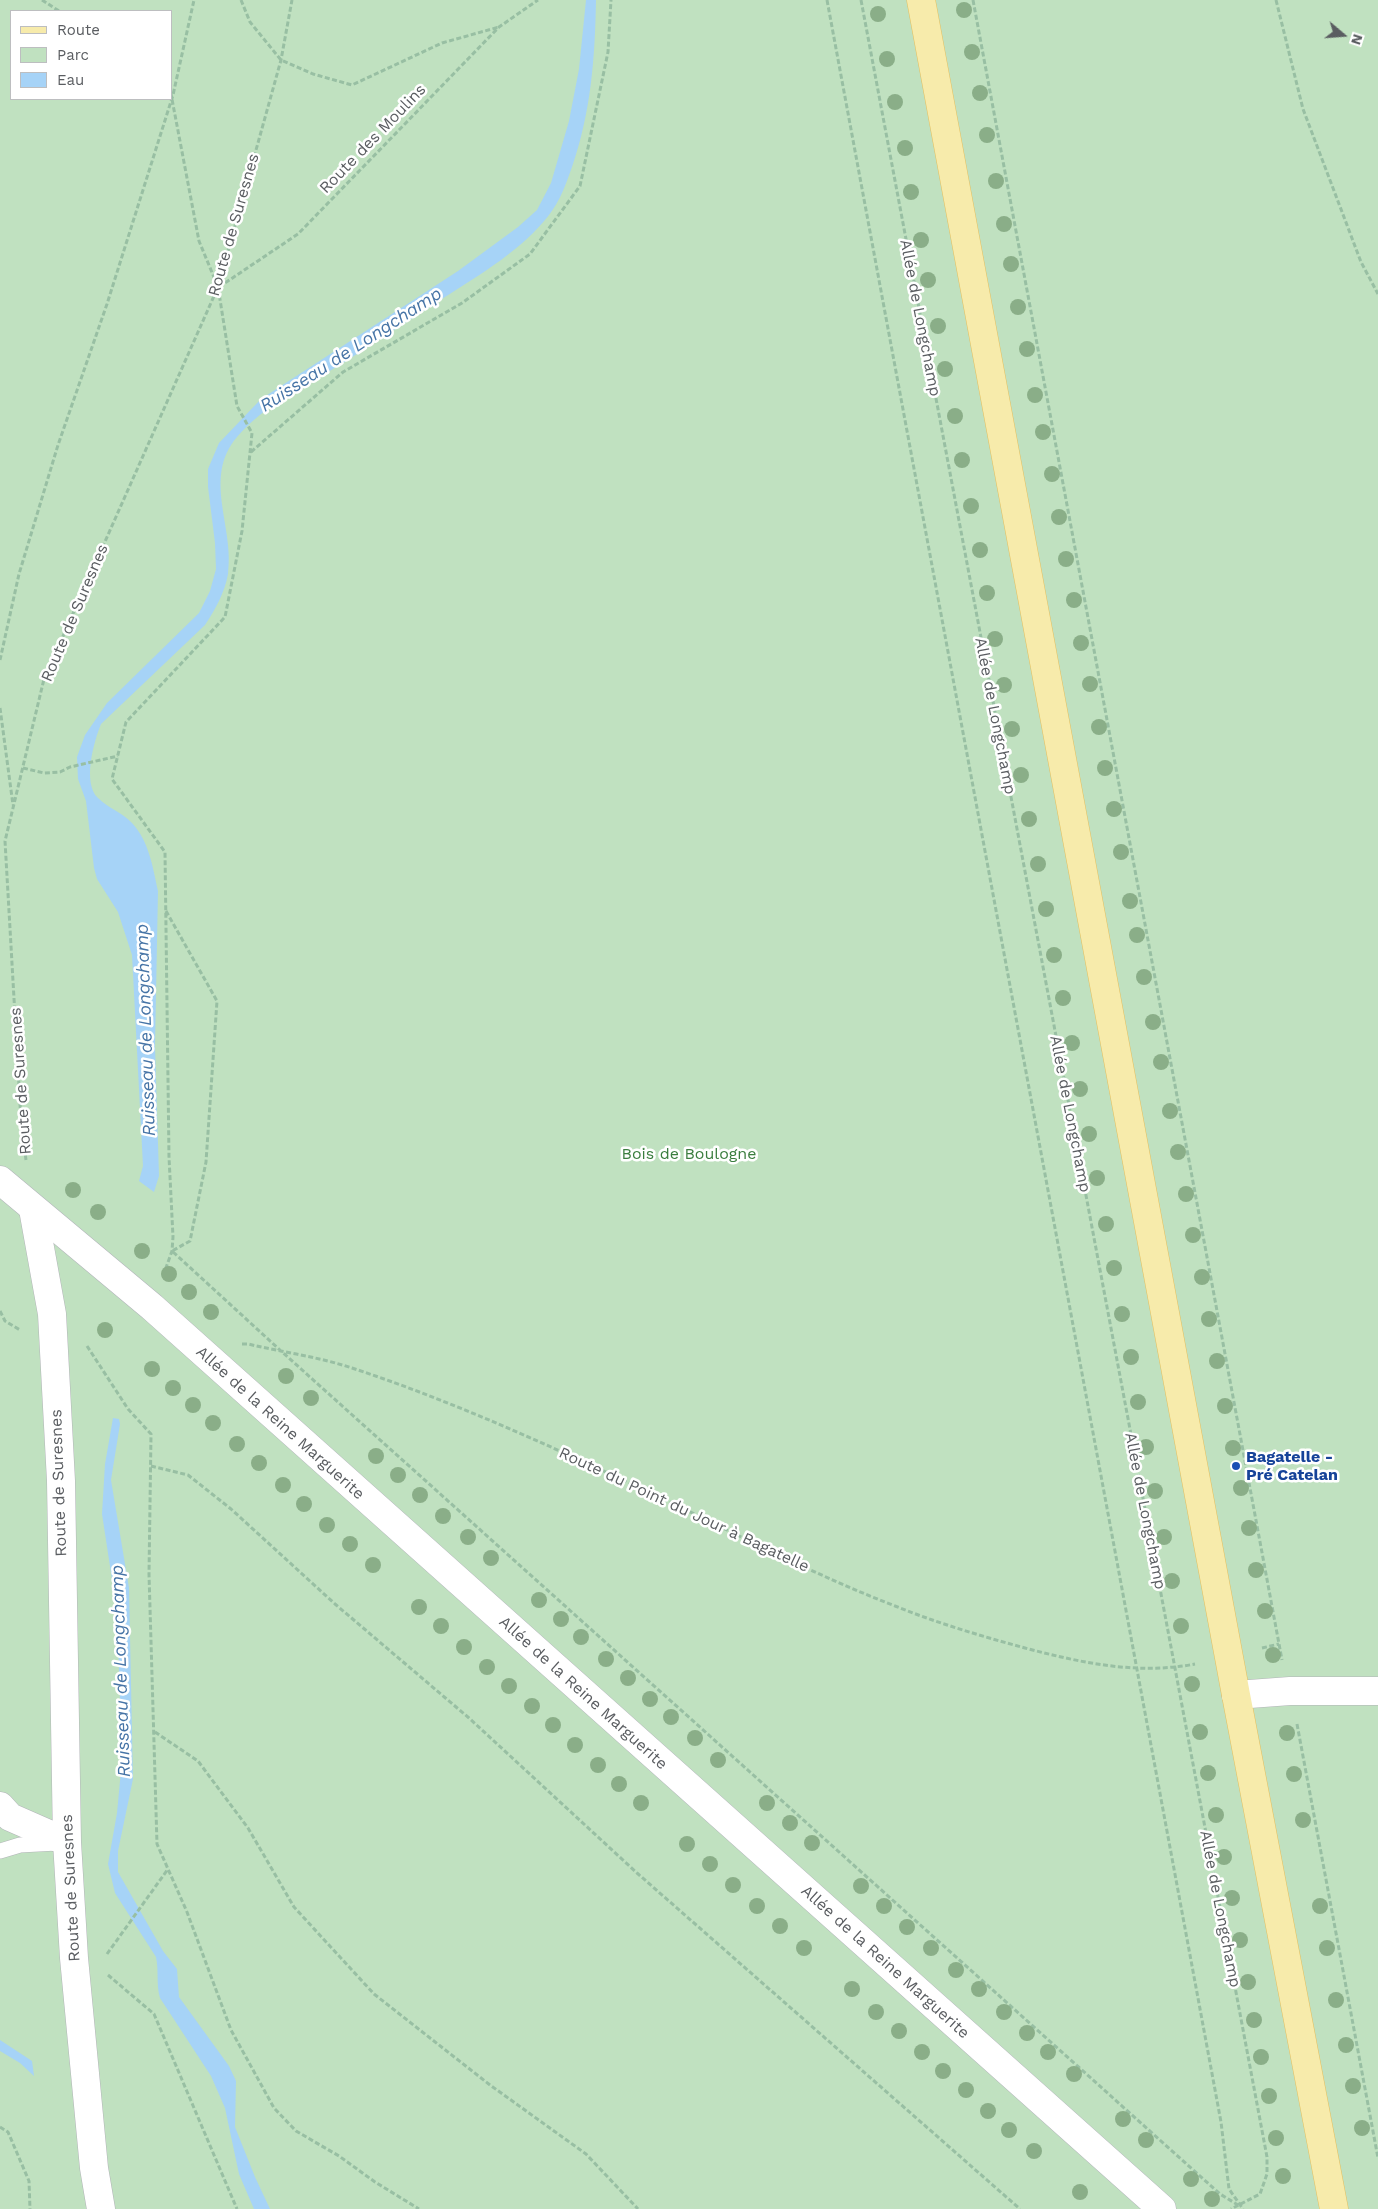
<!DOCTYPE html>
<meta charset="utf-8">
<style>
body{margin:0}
#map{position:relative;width:1378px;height:2209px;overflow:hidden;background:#ebe9e1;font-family:"Work Sans",sans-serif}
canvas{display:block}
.legend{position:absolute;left:10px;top:10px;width:162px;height:90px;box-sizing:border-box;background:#fff;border:1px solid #bdbec0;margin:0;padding:6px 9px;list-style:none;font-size:15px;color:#5a5d61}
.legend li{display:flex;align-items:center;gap:10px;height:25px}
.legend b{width:25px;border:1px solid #bdbec0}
.north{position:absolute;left:1318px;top:10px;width:50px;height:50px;-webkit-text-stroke:4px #fff;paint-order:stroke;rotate:108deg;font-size:14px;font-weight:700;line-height:20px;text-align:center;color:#5a5d61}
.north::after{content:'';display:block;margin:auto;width:18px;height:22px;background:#5a5d61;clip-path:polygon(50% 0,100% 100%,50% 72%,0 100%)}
</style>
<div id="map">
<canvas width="1378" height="2209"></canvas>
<ul class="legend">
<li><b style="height:6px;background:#f7ebab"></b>Route</li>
<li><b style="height:14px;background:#c0e1c0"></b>Parc</li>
<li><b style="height:14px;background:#a6d3f7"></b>Eau</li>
</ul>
<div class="north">N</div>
</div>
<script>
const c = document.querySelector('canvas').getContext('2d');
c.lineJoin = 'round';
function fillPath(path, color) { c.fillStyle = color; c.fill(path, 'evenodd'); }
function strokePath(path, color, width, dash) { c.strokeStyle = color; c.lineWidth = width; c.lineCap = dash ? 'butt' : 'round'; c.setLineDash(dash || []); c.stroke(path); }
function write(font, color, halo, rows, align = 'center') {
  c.font = font + ' "Work Sans",sans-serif'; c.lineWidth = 5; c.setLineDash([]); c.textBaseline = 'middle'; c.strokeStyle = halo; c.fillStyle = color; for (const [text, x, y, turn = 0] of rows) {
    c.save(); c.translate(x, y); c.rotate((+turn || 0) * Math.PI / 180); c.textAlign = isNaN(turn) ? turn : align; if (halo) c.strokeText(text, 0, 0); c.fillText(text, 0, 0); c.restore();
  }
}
fillPath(new Path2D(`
 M0,0H1378V2209H0ZM11,11H171V99H11Z`), '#c0e1c0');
fillPath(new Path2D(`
 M586,0H596C595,58 591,112 572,167C566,184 560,201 549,215C523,249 481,274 445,297C411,319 377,341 343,363C307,385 264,405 237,437C202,478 235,527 228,574C225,592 215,610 205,625L101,724C94,741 82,783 98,798C108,808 123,813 132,823C149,841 153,868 158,891L155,1046L159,1176L154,1192L139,1181L143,1166L132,955L118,912L97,879L94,868L86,801L78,779L77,757L85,735L107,703L199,613L210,591L216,569L215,543L208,487V469L219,443L261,399L458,271L518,227L537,210L551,183L569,121L579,69Z
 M113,1418L119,1419L120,1424L111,1480L129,1588L133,1779L118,1851V1872L163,1951L177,1969L179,1997L229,2066L236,2081L235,2127L255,2177L270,2209H254L239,2174L225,2108L211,2076L160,1998C156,1984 159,1971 156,1957L115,1893L108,1864L117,1813L122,1760L117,1612L102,1514L105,1464Z
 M0,2040L32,2061L34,2076L20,2063L0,2051Z`), '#a6d3f7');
const lane = new Path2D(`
 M0,1851L20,1845L57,1843`);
const street = new Path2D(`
 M33,1209L52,1314L61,1481L67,1842L74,1958L94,2168L101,2209
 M1236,1695L1290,1691H1378
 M0,1806L10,1817L67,1842`);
const secondary = new Path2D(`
 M0,1180L152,1307L1162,2209`);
const primary = new Path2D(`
 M921,0L1236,1695L1334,2209`);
strokePath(lane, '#b2b4b8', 16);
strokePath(street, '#b2b4b8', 29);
strokePath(secondary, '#b3b6bb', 29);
strokePath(primary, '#e4c062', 29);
strokePath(new Path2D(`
 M42,0L59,11
 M241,0L250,22L281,60L313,74L352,85L442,43L499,27
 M827,0L1221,2122L1229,2189L1243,2209
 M861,0L1267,2157V2174L1260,2194L1231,2209
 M973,0L1282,1660
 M1276,0L1303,109L1361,262L1378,294
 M219,287L298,234L499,27L538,0
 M251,452L343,372L462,303L530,254L580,186L608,52L611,0
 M0,660L19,574L58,445L107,304L173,95L194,0
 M0,708L13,805
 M23,768L44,773L60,772L70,767L118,756
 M166,911L217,1001L206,1162L190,1241L172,1251L281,1351L1220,2194L1238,2205
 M26,1160L21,1121L5,841L13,808L44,679L218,287L281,60L292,0
 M163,1276L172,1251L173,1237L169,1157L165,852L112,779L126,722L225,617L242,531L252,433L237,406L218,287L199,241L171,94
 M0,1311L5,1321L20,1330
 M242,1344H248C282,1352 319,1357 352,1368C440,1397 526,1435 610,1474C705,1517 797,1568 895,1606C937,1623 981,1636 1025,1648C1082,1663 1137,1675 1195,1664
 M87,1346L128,1409L151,1434L149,1574L157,1844L187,1912L231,2030L274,2108L296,2131L339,2156L375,2182L419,2209
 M151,1466L188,1475L231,1509L335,1604L469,1718L637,1873L1020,2209
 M1262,1648L1279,1644
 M1297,1724L1378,2158
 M155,1732L198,1761L248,1828L294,1907L374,1994L490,2085L586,2154L638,2209
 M107,1954L168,1869
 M108,1975L154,2014L237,2209
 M0,2127L8,2132L29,2181L30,2209`), '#98bfa3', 3, [5, 2.5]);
strokePath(lane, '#fff', 15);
strokePath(street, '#fff', 28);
strokePath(secondary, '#fff', 28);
strokePath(primary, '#f7ebab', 28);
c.fillStyle = '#8aae88';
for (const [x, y] of [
 [964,10],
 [878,14],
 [972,52],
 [887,59],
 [980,93],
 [895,102],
 [987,135],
 [905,148],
 [996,181],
 [911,192],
 [1004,224],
 [921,240],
 [1011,264],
 [928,280],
 [1018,307],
 [938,326],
 [1027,349],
 [945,369],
 [1035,395],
 [955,416],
 [1043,432],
 [962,460],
 [1052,474],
 [971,506],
 [1059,517],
 [980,550],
 [1066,559],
 [987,593],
 [1074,600],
 [995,639],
 [1081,643],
 [1090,684],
 [1004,685],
 [1099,727],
 [1012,729],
 [1105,768],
 [1021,775],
 [1114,809],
 [1029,819],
 [1121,852],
 [1038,864],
 [1130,901],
 [1046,909],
 [1137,935],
 [1054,955],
 [1144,977],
 [1063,998],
 [1153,1022],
 [1072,1043],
 [1161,1062],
 [1080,1089],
 [1170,1111],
 [1089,1134],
 [1178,1152],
 [1097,1178],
 [73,1190],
 [1186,1194],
 [98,1212],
 [1106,1224],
 [1193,1235],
 [142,1251],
 [1114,1268],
 [169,1274],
 [1202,1277],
 [189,1292],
 [211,1312],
 [1122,1314],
 [1209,1319],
 [105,1330],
 [1131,1357],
 [1217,1361],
 [152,1369],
 [286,1376],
 [173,1388],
 [311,1398],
 [1138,1402],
 [193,1405],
 [1225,1406],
 [213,1423],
 [237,1444],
 [1146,1447],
 [1233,1448],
 [376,1456],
 [259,1463],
 [398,1475],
 [283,1485],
 [1241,1488],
 [1155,1491],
 [420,1495],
 [304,1504],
 [443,1516],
 [327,1525],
 [1249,1528],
 [468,1537],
 [1164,1537],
 [350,1544],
 [491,1558],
 [373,1565],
 [1256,1570],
 [1172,1581],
 [539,1600],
 [419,1607],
 [1265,1611],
 [561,1619],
 [441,1626],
 [1181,1626],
 [581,1637],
 [464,1647],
 [1273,1655],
 [606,1659],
 [487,1667],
 [628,1678],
 [1192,1684],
 [509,1686],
 [650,1699],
 [532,1706],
 [671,1717],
 [553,1725],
 [1200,1732],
 [1287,1733],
 [695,1738],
 [575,1745],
 [718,1760],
 [598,1765],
 [1208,1773],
 [1294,1774],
 [619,1784],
 [641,1803],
 [767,1803],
 [1216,1815],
 [1303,1820],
 [790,1823],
 [812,1843],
 [687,1844],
 [1224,1857],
 [710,1864],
 [733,1885],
 [861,1886],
 [1232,1898],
 [757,1906],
 [884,1906],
 [1320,1906],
 [780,1926],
 [907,1927],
 [1240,1940],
 [804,1948],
 [931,1948],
 [1327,1948],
 [956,1970],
 [1248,1982],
 [852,1989],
 [979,1989],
 [1336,2000],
 [876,2012],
 [1004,2012],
 [1254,2020],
 [899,2031],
 [1027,2033],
 [1346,2045],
 [922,2052],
 [1048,2052],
 [1261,2057],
 [943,2071],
 [1074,2074],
 [1353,2086],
 [966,2090],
 [1269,2096],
 [988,2111],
 [1123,2119],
 [1362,2128],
 [1009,2130],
 [1276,2138],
 [1146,2140],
 [1034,2151],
 [1283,2176],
 [1191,2179],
 [1080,2192],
 [1212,2199]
]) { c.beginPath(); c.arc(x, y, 8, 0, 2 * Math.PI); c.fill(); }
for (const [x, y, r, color] of [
 [1236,1466,5,"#1a4fb4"]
]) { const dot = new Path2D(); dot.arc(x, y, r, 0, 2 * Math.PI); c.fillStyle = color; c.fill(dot); strokePath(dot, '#fff', 2); }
write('16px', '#5a5d61', '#fff', [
 ["Route des Moulins",373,139,-46],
 ["Route de Suresnes",234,225,-74],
 ["Allée de Longchamp",920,318,79],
 ["Route de Suresnes",75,613,-67],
 ["Allée de Longchamp",995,716,79],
 ["Route de Suresnes",21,1081,-94],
 ["Allée de Longchamp",1070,1114,79],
 ["Allée de la Reine Marguerite",280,1423,42],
 ["Route de Suresnes",59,1483,-92],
 ["Route du Point du Jour à Bagatelle",684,1510,25],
 ["Allée de Longchamp",1145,1511,79],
 ["Allée de la Reine Marguerite",583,1693,42],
 ["Route de Suresnes",71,1888,-93],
 ["Allée de Longchamp",1220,1909,79],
 ["Allée de la Reine Marguerite",885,1962,42]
]);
write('16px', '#3b7e3f', '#fff', [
 ["Bois de Boulogne",689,1154]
]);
write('bold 16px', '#164399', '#fff', [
 ["Bagatelle -",1246,1457],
 ["Pré Catelan",1246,1475]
], 'left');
write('italic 18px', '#4674a6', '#fff', [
 ["Ruisseau de Longchamp",351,350,-33],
 ["Ruisseau de Longchamp",146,1030,-92],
 ["Ruisseau de Longchamp",121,1671,-92]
]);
</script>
